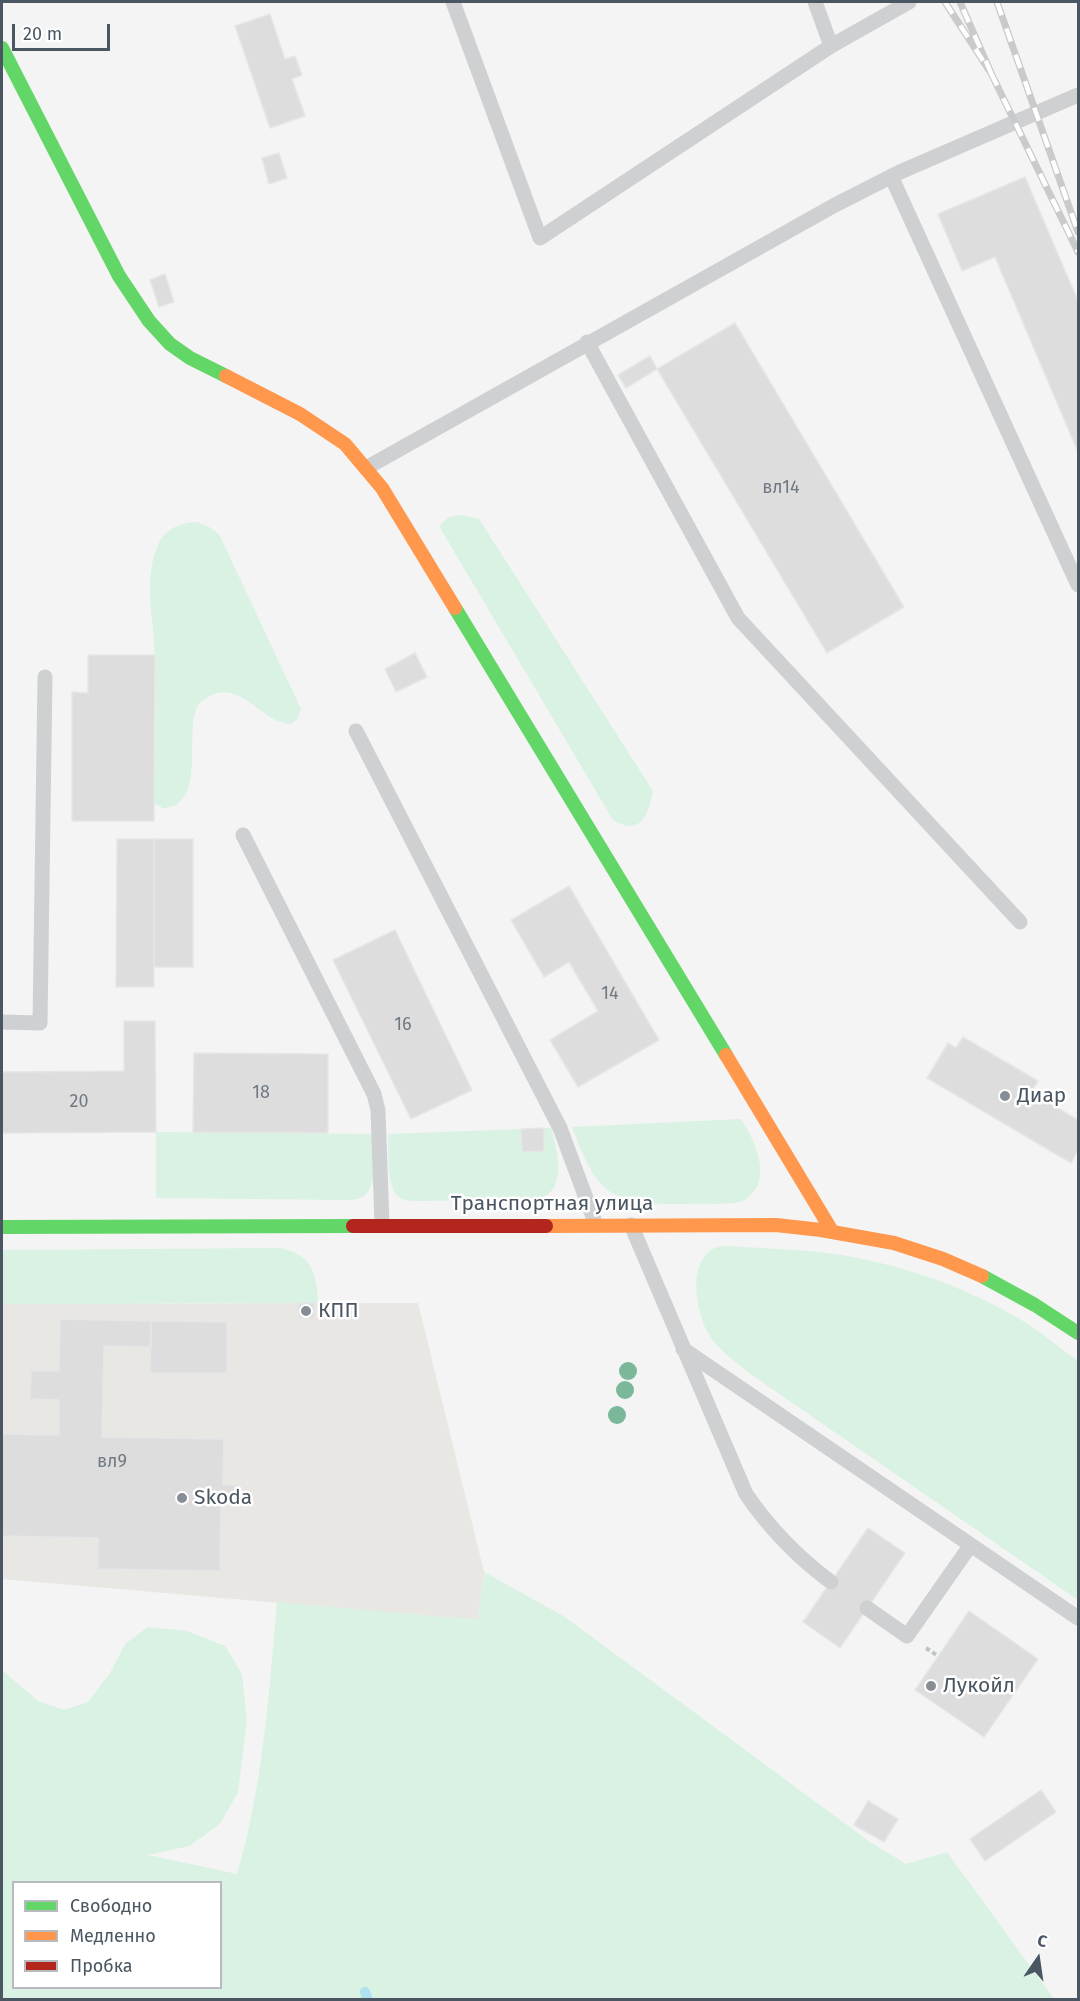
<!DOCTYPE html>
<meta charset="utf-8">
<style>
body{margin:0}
#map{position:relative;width:1080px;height:2001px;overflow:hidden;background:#f4f4f4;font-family:"Fira Sans",sans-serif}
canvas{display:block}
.frame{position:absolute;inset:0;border:3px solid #4a5661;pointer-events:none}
.legend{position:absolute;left:12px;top:1881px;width:210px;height:108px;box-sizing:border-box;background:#fff;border:2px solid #b7bbc0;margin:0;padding:8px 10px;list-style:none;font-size:18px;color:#4a5661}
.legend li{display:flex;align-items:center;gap:12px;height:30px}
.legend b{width:30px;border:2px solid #b7bbc0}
.north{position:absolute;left:1008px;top:1929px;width:60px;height:60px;-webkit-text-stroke:4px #fff;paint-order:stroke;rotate:13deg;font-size:16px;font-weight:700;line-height:24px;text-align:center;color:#4a5661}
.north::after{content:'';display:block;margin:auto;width:21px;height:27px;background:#4a5661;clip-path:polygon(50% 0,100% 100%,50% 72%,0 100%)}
.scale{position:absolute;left:12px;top:24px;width:98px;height:27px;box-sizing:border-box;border:3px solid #4a5661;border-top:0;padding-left:8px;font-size:18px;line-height:21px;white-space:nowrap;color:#4a5661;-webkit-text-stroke:4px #fff;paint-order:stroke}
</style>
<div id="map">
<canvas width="1080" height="2001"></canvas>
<div class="frame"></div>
<ul class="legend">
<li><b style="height:8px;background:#63d668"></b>Свободно</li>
<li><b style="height:8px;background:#ff974d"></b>Медленно</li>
<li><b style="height:8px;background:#b3261e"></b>Пробка</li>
</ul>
<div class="north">С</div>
<div class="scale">20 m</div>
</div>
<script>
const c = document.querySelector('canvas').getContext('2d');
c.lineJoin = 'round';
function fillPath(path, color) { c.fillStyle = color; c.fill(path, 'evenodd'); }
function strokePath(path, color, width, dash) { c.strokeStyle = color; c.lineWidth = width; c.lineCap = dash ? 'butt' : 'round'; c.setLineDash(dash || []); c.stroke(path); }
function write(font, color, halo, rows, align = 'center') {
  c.font = font + ' "Fira Sans",sans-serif'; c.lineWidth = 5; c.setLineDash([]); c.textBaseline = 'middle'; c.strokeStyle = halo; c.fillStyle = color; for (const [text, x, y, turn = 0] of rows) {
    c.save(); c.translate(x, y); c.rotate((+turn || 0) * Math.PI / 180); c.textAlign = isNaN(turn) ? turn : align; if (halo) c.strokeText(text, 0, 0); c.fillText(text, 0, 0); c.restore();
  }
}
fillPath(new Path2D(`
 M418,1303L484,1572L478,1620L2,1579V1304Z`), '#e8e7e3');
fillPath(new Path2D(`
 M462,515L479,519L653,791C648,815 641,837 613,820L439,526L449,517Z
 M197,522L209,527L219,534L301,709L297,719L291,724C261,723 240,678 208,697C207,698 201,701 200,702C183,724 204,786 177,804C174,807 168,807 164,809L155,803C155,754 156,705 155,656C154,619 142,578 159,543C166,528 181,523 197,522Z
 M741,1119C755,1140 775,1183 744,1200C732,1206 703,1203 689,1204C665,1204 633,1205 612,1193C590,1179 581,1149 572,1127Z
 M551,1128C556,1145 566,1181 548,1194C545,1197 539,1198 535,1199L421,1201C414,1201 403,1201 398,1196C386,1187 389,1149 388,1134Z
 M156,1132L372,1134C373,1151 379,1183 365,1195C361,1199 356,1199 351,1200L156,1198Z
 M731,1246C765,1249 801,1249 835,1254C901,1264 966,1287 1023,1321C1042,1333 1060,1348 1078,1361V1600L749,1373C735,1361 717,1349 708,1333C696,1311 686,1259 717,1247C721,1246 726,1246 731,1246Z
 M281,1248C312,1255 317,1274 318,1303L2,1304V1250Z
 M484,1572L565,1617L870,1842L906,1864L947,1852L1054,1999H2V1670L38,1701L64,1710L88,1702L110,1673L125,1644L148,1627L187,1631L225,1646L242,1674L247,1721L238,1792L220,1824L189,1846L148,1855L237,1874C263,1786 269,1693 277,1602L478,1620ZM220,1882V1988H14V1882Z`), '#d9f2e3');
strokePath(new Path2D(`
 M365,1992L368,2000`), '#aee2f0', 10);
const building = new Path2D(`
 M270,14L285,59L295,56L302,75L292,79L305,116L270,128L235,26Z
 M279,153L287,178L269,184L262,158Z
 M1025,177L1078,301V452L995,257L962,271L938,214Z
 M165,274L174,302L159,307L150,280Z
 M735,323L904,607L827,653L657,369Z
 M650,356L657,369L626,388L618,375Z
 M415,653L427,677L396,692L385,669Z
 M88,655H155L154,821H72V692L88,693Z
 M117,839H154V987H116Z
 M154,839H193V967H154Z
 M569,886L659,1040L578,1087L550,1040L598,1011L569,962L544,977L511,920Z
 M395,930L472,1090L411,1119L333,960Z
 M124,1021H155L156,1132L2,1133V1072L124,1071Z
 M963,1037L1038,1081L1031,1092L1078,1120V1150L1071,1163L927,1078L948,1043L956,1048Z
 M194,1053L328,1054V1133L193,1132Z
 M544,1128V1151L522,1152L521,1129Z
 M298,1303H314V1318H298Z
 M60,1319L151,1321V1347L104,1346L102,1437L224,1439L223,1485H238V1498L221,1497L220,1571L98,1569V1538L2,1536V1434L59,1435V1400L30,1399L31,1371H59Z
 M151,1321L227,1322V1373H150Z
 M868,1528L905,1553L840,1648L803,1622Z
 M969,1611L1038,1659L984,1737L915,1690Z
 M1041,1790L1056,1812L985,1861L970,1839Z
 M868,1801L898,1819L884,1842L854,1825Z`);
fillPath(building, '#ddddde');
strokePath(building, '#e5e6e7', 1.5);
strokePath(new Path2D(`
 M926,1648L938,1656`), '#bcc7c4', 4, [4.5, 3]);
strokePath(new Path2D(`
 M453,2L540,238L831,46L909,2
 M815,2L831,46
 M891,176L1078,585
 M587,342L738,618L1020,922
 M366,468L835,205L900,172L1078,95
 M356,731L560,1128L596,1225
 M243,835L374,1094L378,1110L382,1225
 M2,1022L40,1023L45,677
 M631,1225L746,1494C770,1529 797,1557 831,1582
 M683,1349L1078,1618
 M867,1608L907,1636L970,1546`), '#ced0d2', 15);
strokePath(new Path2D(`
 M2,48L119,276L149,321L170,344L190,358L226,376
 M455,608L726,1055
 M2,1227L353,1226
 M982,1276L1035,1305L1078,1333`), '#63d668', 14);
strokePath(new Path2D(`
 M226,376L300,414L345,444L382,488L455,608
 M726,1055L832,1231
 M546,1226L776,1225L821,1230L894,1243L943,1259L982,1276`), '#ff974d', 14);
strokePath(new Path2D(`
 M353,1226H546`), '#b3261e', 14);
const rail = new Path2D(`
 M945,2L991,73L960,2
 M997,2L1078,232
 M991,73L1078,252`);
strokePath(rail, '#c9cacc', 7);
strokePath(rail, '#fff', 4.5, [14]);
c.fillStyle = '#7ab899';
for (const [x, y] of [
 [628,1371],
 [625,1390],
 [617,1415]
]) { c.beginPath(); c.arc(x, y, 9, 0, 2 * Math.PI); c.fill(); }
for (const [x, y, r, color] of [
 [1005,1096,6,"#868d94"],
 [306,1311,6,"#868d94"],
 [182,1498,6,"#868d94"],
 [931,1686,6,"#868d94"]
]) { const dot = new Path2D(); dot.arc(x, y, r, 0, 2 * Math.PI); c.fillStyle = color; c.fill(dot); strokePath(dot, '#fff', 2); }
write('18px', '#707881', null, [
 ["вл14",781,488],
 ["14",610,994],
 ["16",403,1025],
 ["18",261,1093],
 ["20",79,1102],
 ["вл9",112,1462]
]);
write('21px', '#4a5661', '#fff', [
 ["Диар",1017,1096],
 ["КПП",318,1311],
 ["Skoda",194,1498],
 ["Лукойл",943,1686]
], 'left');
write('21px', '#4a5661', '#fff', [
 ["Транспортная улица",552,1204]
]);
</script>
